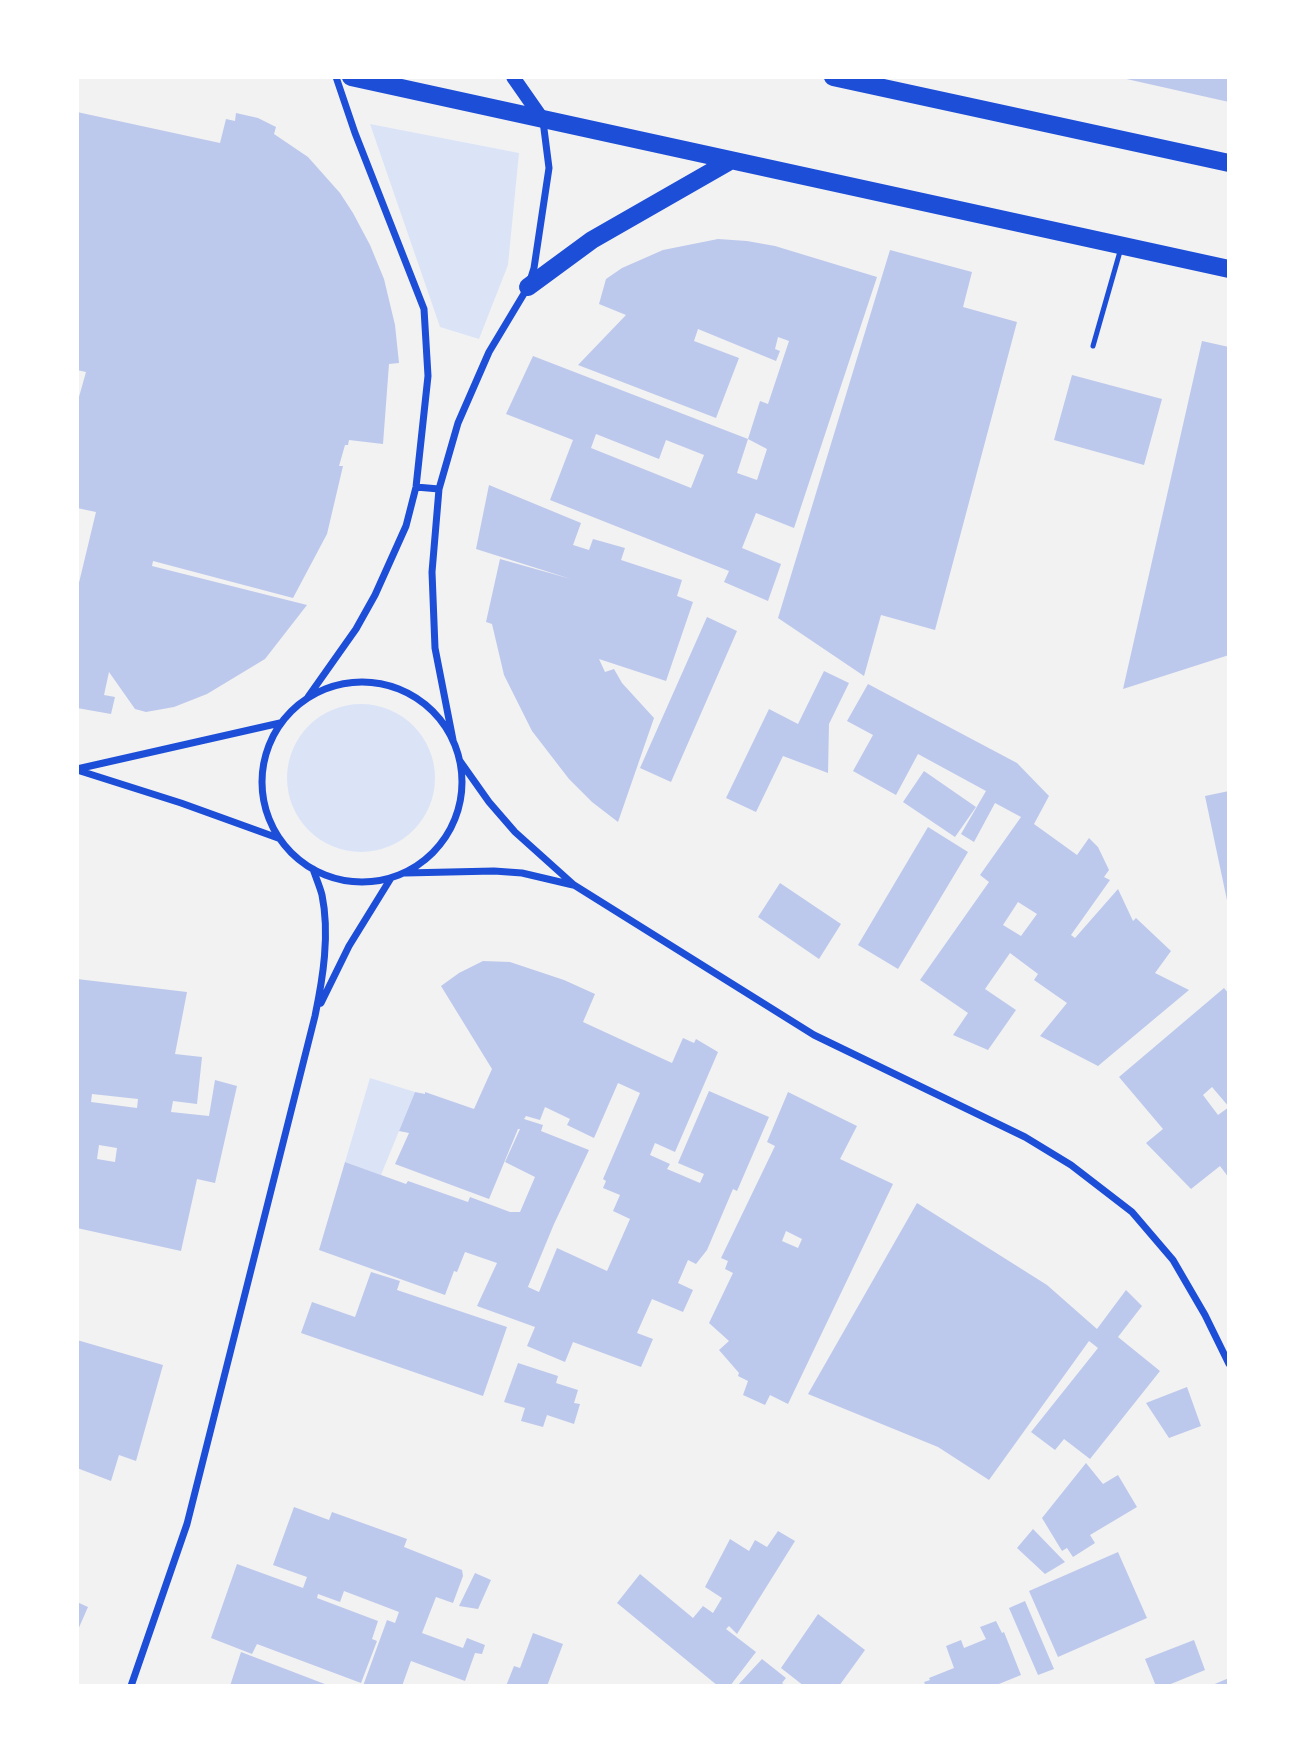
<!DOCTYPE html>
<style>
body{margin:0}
#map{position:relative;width:1306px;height:1763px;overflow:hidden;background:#f2f2f2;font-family:"Titillium Web",sans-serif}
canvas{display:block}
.frame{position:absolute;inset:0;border:79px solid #fff;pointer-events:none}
</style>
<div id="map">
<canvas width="1306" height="1763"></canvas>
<div class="frame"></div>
</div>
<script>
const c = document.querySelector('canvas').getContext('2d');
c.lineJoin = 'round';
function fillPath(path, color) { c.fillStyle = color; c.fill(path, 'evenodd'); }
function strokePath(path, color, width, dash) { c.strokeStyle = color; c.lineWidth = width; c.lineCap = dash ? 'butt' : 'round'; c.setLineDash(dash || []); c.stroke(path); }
fillPath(new Path2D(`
 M370,124L519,153L508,265L479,339L440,327Z
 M287 778a74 74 0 1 1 148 0a74 74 0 1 1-148 0Z
 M370,1078L415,1092L381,1175L345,1162Z`), '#dbe4f7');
fillPath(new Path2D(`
 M1122,77H1229V102L1122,78Z
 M77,112L220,143L226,119L235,121L236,113L258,118L276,127L274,134L308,157L340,193L353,213L370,245L384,279L395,325L399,363L389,364L383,444L349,440L348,445H345L339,466H343L327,534L293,598L153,561L152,566L307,605L265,659L207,694L174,707L146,712L135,709L109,672L104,695L115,697L111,714L77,708V591L96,512L77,508V404L86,372L77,370Z
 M718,239L747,241L775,246L877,277L794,528L756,513L742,548L781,564L768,601L724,582L729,571L550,500L573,440L506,414L533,356L748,439L737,473L757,480L767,449L748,439L760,401L768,404L789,341L778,337L775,349L780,351L776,361L698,329L694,341L739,358L716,418L578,365L626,315L599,304L606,279L622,268L663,250ZM596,434L659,459L666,440L704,455L691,488L591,448Z
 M890,250L972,272L963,307L1017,322L935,630L881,615L864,676L778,618Z
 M1202,341L1229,347V655L1123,689Z
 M1072,375L1162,399L1144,465L1054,440Z
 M489,485L581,523L573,545L589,550L593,539L625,548L621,560L682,580L677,596L693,602L666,681L599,659L605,672L614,669L622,683L654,718L618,822L592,802L569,779L532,731L504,675L492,624L486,622L500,559L571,579L476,549Z
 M707,617L737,631L671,782L640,768Z
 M824,671L849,683L829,724L828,773L783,756L756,812L726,798L769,709L798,724Z
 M868,684L1017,763L1049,796L1034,824L1077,855L1089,838L1098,847L1109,870L1104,877L1110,880L1071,935L1075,938L1118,889L1133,921L1136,918L1171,951L1155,973L1189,990L1098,1066L1040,1036L1067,1003L1034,980L1038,974L1010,953L985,989L1016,1010L988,1050L953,1035L968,1013L920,980L989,882L980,875L1021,817L995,803L974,842L961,834L986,791L918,754L896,795L853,771L873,735L847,721ZM1018,902L1037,914L1021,936L1003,925Z
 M924,771L976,807L955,837L903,802Z
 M1229,791V904L1228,905L1205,796Z
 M928,827L968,852L898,969L858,945Z
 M780,883L841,924L819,959L758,917Z
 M483,961L510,962L564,980L595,994L583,1022L672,1063L683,1038L694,1043L696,1039L718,1052L675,1152L655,1143L650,1155L670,1164L667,1169L700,1183L704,1174L678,1163L709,1091L769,1117L737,1191L733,1189L707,1250L696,1264L688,1260L678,1283L693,1290L683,1312L652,1299L637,1333L653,1339L641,1367L573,1342L565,1362L527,1346L535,1327L477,1306L497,1263L465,1252L457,1272L454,1271L445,1295L319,1250L345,1162L406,1184L408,1181L468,1202L470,1197L510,1212H520L535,1177L505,1162L520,1129H518L489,1199L395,1164L409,1133L399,1131L415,1092L425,1094V1092L474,1109L492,1069L441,986L459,973ZM618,1083L640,1093L603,1179L606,1181L603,1188L620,1195L613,1211L630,1219L607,1271L557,1248L539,1292L528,1287L525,1294L554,1224L589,1150L541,1131L543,1125L524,1119L526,1116L540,1120L545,1107L570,1119L567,1125L594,1138Z
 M77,979L187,992L175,1054L202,1057L197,1104L173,1101L171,1112L209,1116L215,1080L237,1086L215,1183L197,1179L181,1251L77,1228ZM92,1094L138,1099L137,1108L91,1102ZM99,1145L117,1148L115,1162L97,1159Z
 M1224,988L1229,994V1178L1220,1166L1191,1189L1146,1143L1163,1129L1119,1077ZM1212,1087L1229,1107L1218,1115L1203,1095Z
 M788,1092L857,1126L840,1159L893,1184L788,1404L770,1395L765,1405L743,1395L748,1381L738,1376L739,1373L719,1350L729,1341L709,1323L733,1273L725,1269L728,1261L721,1258L775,1146L767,1142ZM786,1231L802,1239L798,1248L782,1241Z
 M917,1203L1047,1285L1097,1329L1126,1290L1142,1306L1118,1337L1160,1371L1090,1459L1064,1439L1055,1450L1031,1432L1098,1348L1089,1341L989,1480L938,1447L808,1394Z
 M371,1272L400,1281L397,1290L507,1327L483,1396L301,1333L312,1302L355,1317Z
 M77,1340L163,1365L136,1461L119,1455L111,1481L77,1468Z
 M518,1363L558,1376L556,1383L578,1390L574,1403L580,1404L574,1424L547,1415L543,1427L521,1421L525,1408L504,1402Z
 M1187,1387L1201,1426L1169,1438L1146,1403Z
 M1086,1463L1103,1484L1118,1475L1137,1507L1090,1535L1095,1543L1073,1557L1067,1548L1062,1551L1042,1518Z
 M294,1507L329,1520L332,1512L407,1539L404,1547L462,1570L463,1576L453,1603L436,1597L422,1633L463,1648L467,1638L485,1645L482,1654L475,1653L465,1681L411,1661L402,1686H363L387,1620L395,1623L399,1612L344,1591L340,1602L318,1594L317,1598L378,1621L372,1639L377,1641L361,1683L257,1644L252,1654L211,1638L237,1564L303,1588L307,1577L273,1565Z
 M1033,1529L1065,1562L1045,1574L1017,1548Z
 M778,1531L795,1541L737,1634L729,1626L726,1629L756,1652L730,1686H718L617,1603L640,1574L693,1618L703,1606L713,1613L722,1598L705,1587L730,1539L749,1551L755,1540L767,1547Z
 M1118,1552L1147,1618L1058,1657L1029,1591Z
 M475,1573L491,1580L478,1609L459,1606Z
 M1025,1601L1054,1669L1038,1675L1009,1608Z
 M77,1602L88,1607L77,1632Z
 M818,1614L865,1650L839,1686H804L781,1668Z
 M996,1621L1002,1633L1004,1632L1021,1675L994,1686H926L924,1682L930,1680L929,1678L954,1668L946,1646L961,1640L964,1648L986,1639L980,1627Z
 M533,1633L563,1644L547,1686H506L514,1666L520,1668Z
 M1194,1640L1205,1670L1166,1686H1156L1145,1659Z
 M241,1652L330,1686H230Z
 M762,1659L786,1678L782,1683L786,1686H737Z
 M1229,1678V1686H1210Z`), '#bdc9ec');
strokePath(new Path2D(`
 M1093,346L1121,248`), '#1d4ed8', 5);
strokePath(new Path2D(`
 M416,487L439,489
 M262 782a100 100 0 1 1 200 0a100 100 0 1 1-200 0Z
 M308,697L356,629L375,595L406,526L416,487L428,376L424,309L355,133L336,77
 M453,740L435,648L432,572L439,489L458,423L489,352L528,287L534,268L549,168L543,121
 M460,761L489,802L515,832L574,885L814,1035L1025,1137L1071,1165L1132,1212L1173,1260L1205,1315L1229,1364
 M77,769L280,723
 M77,770L181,803L278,838
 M405,873L494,871L522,873L573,885
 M321,1003L349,946L391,878
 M131,1686L187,1524L315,1016C323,978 330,934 322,895C320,887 316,878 313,869`), '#1d4ed8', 7);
strokePath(new Path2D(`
 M513,77L543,120`), '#1d4ed8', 14);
strokePath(new Path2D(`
 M351,77L1229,269
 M833,77L1229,163
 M528,287L592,240L730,161`), '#1d4ed8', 18);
</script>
